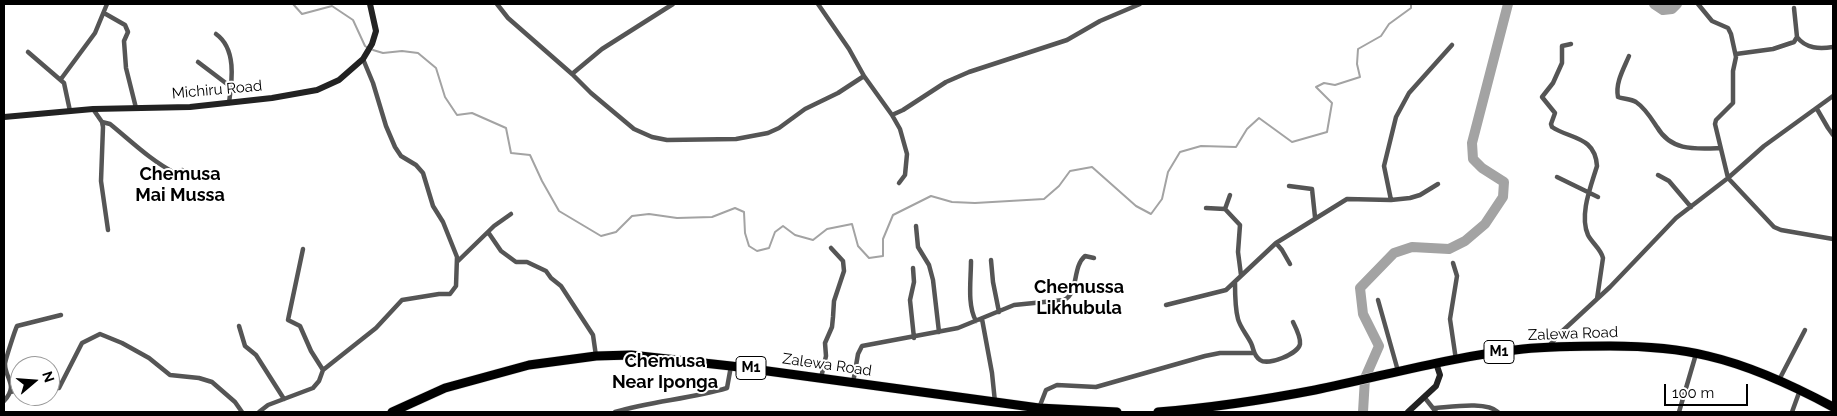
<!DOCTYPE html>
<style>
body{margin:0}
#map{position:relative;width:1837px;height:416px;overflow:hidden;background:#fff;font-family:Raleway,sans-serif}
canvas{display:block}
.frame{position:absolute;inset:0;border:5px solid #000;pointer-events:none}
.north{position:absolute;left:10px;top:356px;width:50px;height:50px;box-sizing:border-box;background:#fff;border:1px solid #999;border-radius:50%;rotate:72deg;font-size:14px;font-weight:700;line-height:20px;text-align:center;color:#000}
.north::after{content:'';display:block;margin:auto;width:18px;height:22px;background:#000;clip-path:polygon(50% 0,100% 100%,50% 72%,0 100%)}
.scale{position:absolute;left:1664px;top:384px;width:84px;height:22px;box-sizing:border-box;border:2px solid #000;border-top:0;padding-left:6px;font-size:15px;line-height:18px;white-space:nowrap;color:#000;-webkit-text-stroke:4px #fff;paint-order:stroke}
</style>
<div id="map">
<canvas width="1837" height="416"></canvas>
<div class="frame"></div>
<div class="north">N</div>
<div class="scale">100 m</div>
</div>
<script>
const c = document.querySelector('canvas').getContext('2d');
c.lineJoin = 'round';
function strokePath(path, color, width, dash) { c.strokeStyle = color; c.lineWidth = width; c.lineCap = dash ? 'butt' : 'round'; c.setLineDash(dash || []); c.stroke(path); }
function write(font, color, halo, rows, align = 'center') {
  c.font = font + ' Raleway,sans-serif'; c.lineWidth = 4; c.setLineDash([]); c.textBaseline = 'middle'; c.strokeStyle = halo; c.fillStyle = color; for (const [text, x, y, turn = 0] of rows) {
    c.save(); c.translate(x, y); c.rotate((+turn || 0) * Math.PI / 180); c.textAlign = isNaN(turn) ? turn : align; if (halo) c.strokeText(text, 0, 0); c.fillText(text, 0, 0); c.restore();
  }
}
strokePath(new Path2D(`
 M293,4L302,14L332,6L353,20L365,46L368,48
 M373,50L383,53L402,51L418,53L436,68L445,97L457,115L472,113L506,128L511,153L530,155L542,181L559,211L601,236L616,232L632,216L649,214L677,218L712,217L735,208L744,212L745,233L749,246L757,251L769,248L775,232L783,226L795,235L813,240L827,229L852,224L858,246L869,258L883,256V239L893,215L931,196L952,202L975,203L1044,199L1059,186L1070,171L1092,167L1136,206L1151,214L1162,199L1168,172L1180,152L1201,146L1236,147L1247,129L1259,118L1292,142L1327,132L1332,103L1316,87L1324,83L1335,85L1360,77L1357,64L1358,49L1381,36L1389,24L1411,8V4`), '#a3a3a3', 2);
strokePath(new Path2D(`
 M1654,4L1663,10L1672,9L1677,4
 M1363,412L1365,378L1379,346L1363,314L1360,288L1394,253L1412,247L1449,249L1465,241L1485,224L1503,197L1504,182L1482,168L1473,159L1472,143L1508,4`), '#a3a3a3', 10);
const highway = new Path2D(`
 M392,412L445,388L529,365L596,356L631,355L731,366L1039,408L1117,412
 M1158,412C1211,408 1263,400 1315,390C1384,376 1453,356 1523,349C1552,346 1581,346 1610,346C1642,346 1676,348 1708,356C1751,366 1794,386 1833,407`);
strokePath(highway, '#dbdbdb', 10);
strokePath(new Path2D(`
 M497,4L508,18L572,74L591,93L634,129L652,137L667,140L736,139L768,133L779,128L805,109L838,93L864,76
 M818,4L849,49L864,76L892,115L900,129L907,154L905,175L899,183
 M1698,4L1712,21L1728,28L1731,34L1736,57L1733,71V103L1716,120L1715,124L1728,178L1774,227L1781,230L1833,239
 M104,13L125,25L128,32L124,41L126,68L136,108
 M216,34C237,49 232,81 229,103
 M1797,37C1806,49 1820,49 1833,47
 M1571,44L1562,46V63L1553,83L1542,97L1555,113L1551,124L1552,127C1570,139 1595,136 1597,166C1591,186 1579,215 1588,235C1592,243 1601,249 1603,258L1597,299
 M28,52L64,83L70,111
 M1736,54L1773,49L1794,42L1797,37L1794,8
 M1629,56C1624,68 1615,83 1618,97C1623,99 1631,99 1636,102C1645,108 1651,118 1657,127C1671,151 1694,149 1720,148
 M198,62L231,87
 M572,74L602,49L673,4
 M61,79L95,33L107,4
 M93,109L102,122L103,127L101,181L108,230
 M1817,109L1828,128L1833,135
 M892,115L903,110L946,82L969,72L1067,40L1100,21L1140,4
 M102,122L110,124C131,141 150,160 175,173L182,170
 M1658,175L1669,181L1691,207
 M1557,177L1598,197
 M1289,186L1312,189L1315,217
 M1391,200L1384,166L1396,117L1409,93L1452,45
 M1206,208L1225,209L1240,225L1238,252L1241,275
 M1225,209L1230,195
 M916,226L918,247L929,265L933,280L939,332
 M488,232L501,251L516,262H527L546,271L551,278L561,286L593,335L596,356
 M1276,243L1282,250L1290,264
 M303,249L288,320L300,326L311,351L323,370
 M991,260L993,282L999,312
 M458,261L494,226L511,214
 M971,261C971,280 967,305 976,321
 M1453,263L1457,276L1450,319L1456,360
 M913,268L914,282L910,300L914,338
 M1235,283C1235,295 1235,308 1238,319C1240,327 1247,335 1251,343C1254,349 1253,355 1260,360C1268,366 1298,354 1300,344C1301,338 1296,328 1293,322
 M1378,300L1398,371
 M1166,305L1226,290L1276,243L1347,199L1391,200L1410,198L1420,195L1438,184
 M982,319L992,373L995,402
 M239,326L245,346L256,355L284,399
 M1550,345L1557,336L1610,287L1676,218L1728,178L1764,146L1833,96
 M821,378L826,356L825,343L832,327L833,317L834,301L844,271L843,261L831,248
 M1779,380L1805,330
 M853,383L858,354L862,346L958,328L1014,305L1064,300C1079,293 1072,267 1085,256L1094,258
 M50,388H59L82,343L100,334L122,343L149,358L170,375L199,378L212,382L235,402L242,412
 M10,392L20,390
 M1425,398L1436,412
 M4,401C19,385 5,379 5,364C5,361 15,330 17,326L61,315
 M1039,408L1046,390L1057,385L1096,387L1205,356L1220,353H1254
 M1434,408C1450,407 1487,401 1498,412
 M259,412L268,405L313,388L319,381L323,370L376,328L402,300L439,294H450L456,286L457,257L443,222L433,206L423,173L416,165L401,156L395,147L386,126L373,83L363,59
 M615,412C652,401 690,399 727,388L731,366
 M1679,412L1696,354
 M1792,412L1800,390`), '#555', 4.5);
strokePath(new Path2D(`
 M4,117L93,109L190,107L272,98L317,90L339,80L363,59L372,44L376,31L370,4
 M1408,412L1436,386L1440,375L1436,363`), '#222', 6);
strokePath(highway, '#000', 9);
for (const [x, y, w] of [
 [1499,352,30],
 [751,368,30]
]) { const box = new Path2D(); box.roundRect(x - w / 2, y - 11.5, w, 23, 4); c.fillStyle = '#fff'; c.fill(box); strokePath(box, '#000', 1); }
write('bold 14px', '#000', null, [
 ["M1",1499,352],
 ["M1",751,368]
]);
write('15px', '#000', '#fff', [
 ["Michiru Road",217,90,-5],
 ["Zalewa Road",1573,334,-2],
 ["Zalewa Road",827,365,8]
]);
write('bold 18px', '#000', '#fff', [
 ["Chemusa",180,175],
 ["Mai Mussa",180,196],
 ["Chemussa",1079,288],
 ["Likhubula",1079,309],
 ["Chemusa",665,362],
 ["Near Iponga",665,383]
]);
</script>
